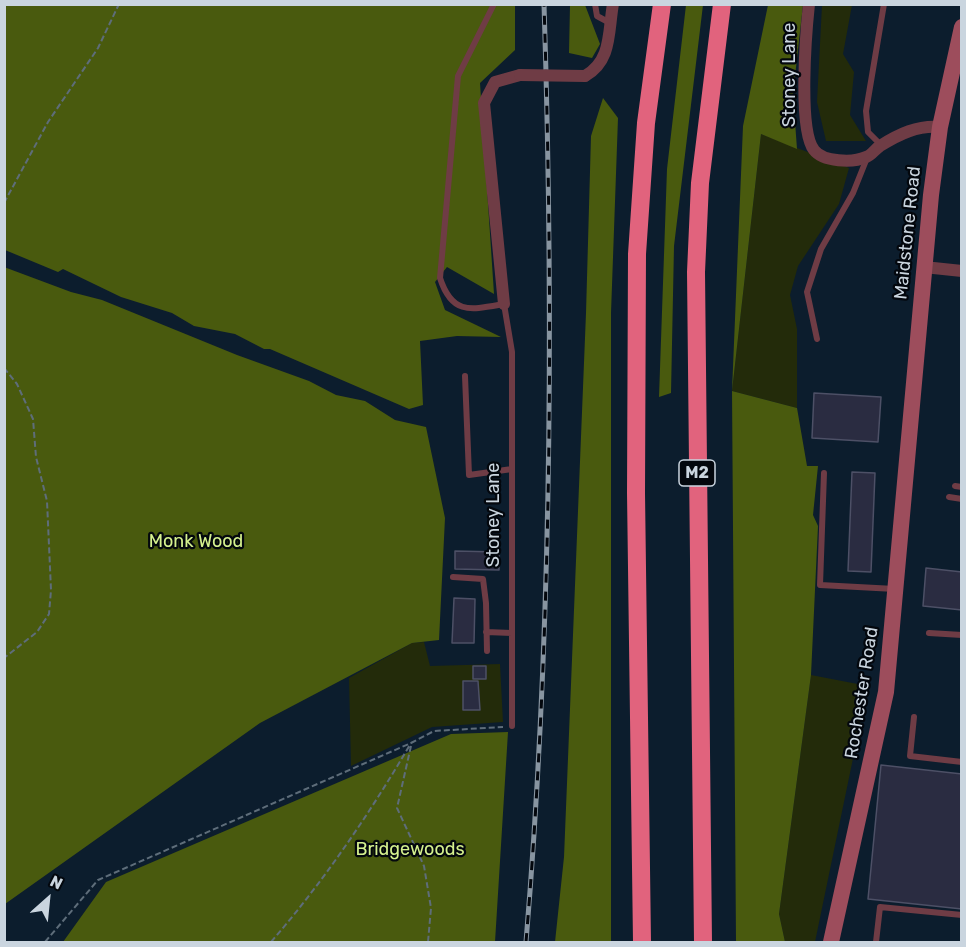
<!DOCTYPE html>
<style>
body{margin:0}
#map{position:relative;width:966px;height:947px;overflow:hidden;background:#0c1d2d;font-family:Rubik,sans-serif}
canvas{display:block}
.frame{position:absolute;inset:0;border:6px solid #cad5df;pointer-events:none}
.north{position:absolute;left:18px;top:869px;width:60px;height:60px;-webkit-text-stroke:4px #03070d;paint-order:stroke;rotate:27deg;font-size:16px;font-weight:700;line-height:24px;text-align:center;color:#cad5df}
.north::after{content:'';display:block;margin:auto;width:21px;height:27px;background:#cad5df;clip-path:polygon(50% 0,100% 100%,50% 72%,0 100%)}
</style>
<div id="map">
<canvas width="966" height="947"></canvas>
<div class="frame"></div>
<div class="north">N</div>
</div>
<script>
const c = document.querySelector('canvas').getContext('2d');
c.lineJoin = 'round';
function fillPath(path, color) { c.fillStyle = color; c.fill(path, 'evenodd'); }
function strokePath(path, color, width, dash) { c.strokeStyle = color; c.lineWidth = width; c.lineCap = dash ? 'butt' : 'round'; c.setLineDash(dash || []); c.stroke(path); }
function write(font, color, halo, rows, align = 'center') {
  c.font = font + ' Rubik,sans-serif'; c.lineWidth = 4.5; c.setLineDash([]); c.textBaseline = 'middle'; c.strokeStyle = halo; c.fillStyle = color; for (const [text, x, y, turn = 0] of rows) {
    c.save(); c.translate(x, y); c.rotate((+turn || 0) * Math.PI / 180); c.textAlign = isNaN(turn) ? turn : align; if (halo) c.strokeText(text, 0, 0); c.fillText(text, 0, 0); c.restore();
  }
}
fillPath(new Path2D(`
 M822,5H852L843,54L854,72L850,115L866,141H826L817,102Z
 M761,134L849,168L839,204L798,266L790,295L797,329V408L732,391Z
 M424,642L430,666L500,664L503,722L432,727L351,766L349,678L412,643Z
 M811,675L868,686L815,942H785L779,914Z`), '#232b0a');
fillPath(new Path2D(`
 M4,5H515V50L480,83L494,294L447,267L435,282L445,310L501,337L457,336L420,341L423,405L409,409L270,349H264L235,334L194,326L172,313L121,297L63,269L58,272L5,250Z
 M570,5H585L600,44L592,58L569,53Z
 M686,5H703L674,246L671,393L659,397L667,169Z
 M768,5H803L793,94L797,149L761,134L732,391L797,408L807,466H818L813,515L818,526L811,675L779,914L785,942H736L732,391L743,126Z
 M603,98L618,118L611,313V942H555L564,857L586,313L591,136Z
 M4,267L71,292L102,300L237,355L309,381L336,395L365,401L395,420L426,427L445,518L439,640L412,643L260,723L5,904Z
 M508,732L495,942H63L106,882L451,734Z`), '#495a0e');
const building = new Path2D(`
 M814,393L881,397L878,442L812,438Z
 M852,472L875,473L871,572L848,571Z
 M455,551L499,552V570L455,569Z
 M926,568L962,572V610L923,606Z
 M454,598L475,599L474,643H452Z
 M473,666H486V679H473Z
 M463,681H478L480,710H463Z
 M881,765L962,774V909L868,899Z`);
fillPath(building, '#2a2c41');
strokePath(building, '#4d5066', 1.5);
strokePath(new Path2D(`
 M4,203L48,122L98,48L119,4
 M4,368L17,384L33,419L36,457L47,501L51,590L49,614L37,632L4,658
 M411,746L397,808L424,866L431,908L428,942
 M45,942L98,880L411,743L434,731L503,727
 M271,942C324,881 370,813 411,743`), '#5e6d7a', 2, [6, 3]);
strokePath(new Path2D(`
 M494,4L458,76L440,278C452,315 470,310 504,304L512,352V726
 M595,4L597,16L610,23
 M881,145L868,132L866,111L884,4
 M817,339L807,292L821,249L853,193L867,158
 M465,376L469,475L512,469
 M824,473L820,585L895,589
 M955,486L962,487
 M949,497L962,499
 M453,577L483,579L486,603L487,651
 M486,632L512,633
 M929,633L962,635
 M914,717L910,756L962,762
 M876,942L880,907L962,915`), '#6f3c45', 6);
strokePath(new Path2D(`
 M809,4C806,32 798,130 814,150C823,162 853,163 866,157C871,156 875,149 880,146C899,134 918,125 940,127
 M585,76C612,61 608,32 613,4
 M924,267L962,271
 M504,304L484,103L495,82L520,75`), '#6f3c45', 12);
strokePath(new Path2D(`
 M831,942L886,692L931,195L940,127L962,27`), '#9d4d5c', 16);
strokePath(new Path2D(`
 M642,942L636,493L637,254L646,123L662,4
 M703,942L696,272L700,183L722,4`), '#e1637d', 18);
const rail = new Path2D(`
 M526,942C552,630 554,318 544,4`);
strokePath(rail, '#8895a1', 5);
strokePath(rail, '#03070d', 3, [9]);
strokePath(new Path2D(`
 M520,75L585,76`), '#6f3c45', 12);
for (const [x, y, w] of [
 [697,473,36]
]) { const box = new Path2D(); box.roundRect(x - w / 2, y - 13, w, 26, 4.5); c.fillStyle = '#03070d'; c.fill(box); strokePath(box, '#cad5df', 1.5); }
write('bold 16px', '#cad5df', null, [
 ["M2",697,473]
]);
write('18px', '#cad5df', '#03070d', [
 ["Stoney Lane",790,75,-90],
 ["Maidstone Road",908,233,-84],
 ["Stoney Lane",494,515,-90],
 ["Rochester Road",862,693,-81]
]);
write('18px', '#d5f18e', '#03070d', [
 ["Monk Wood",196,542],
 ["Bridgewoods",410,850]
]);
</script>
